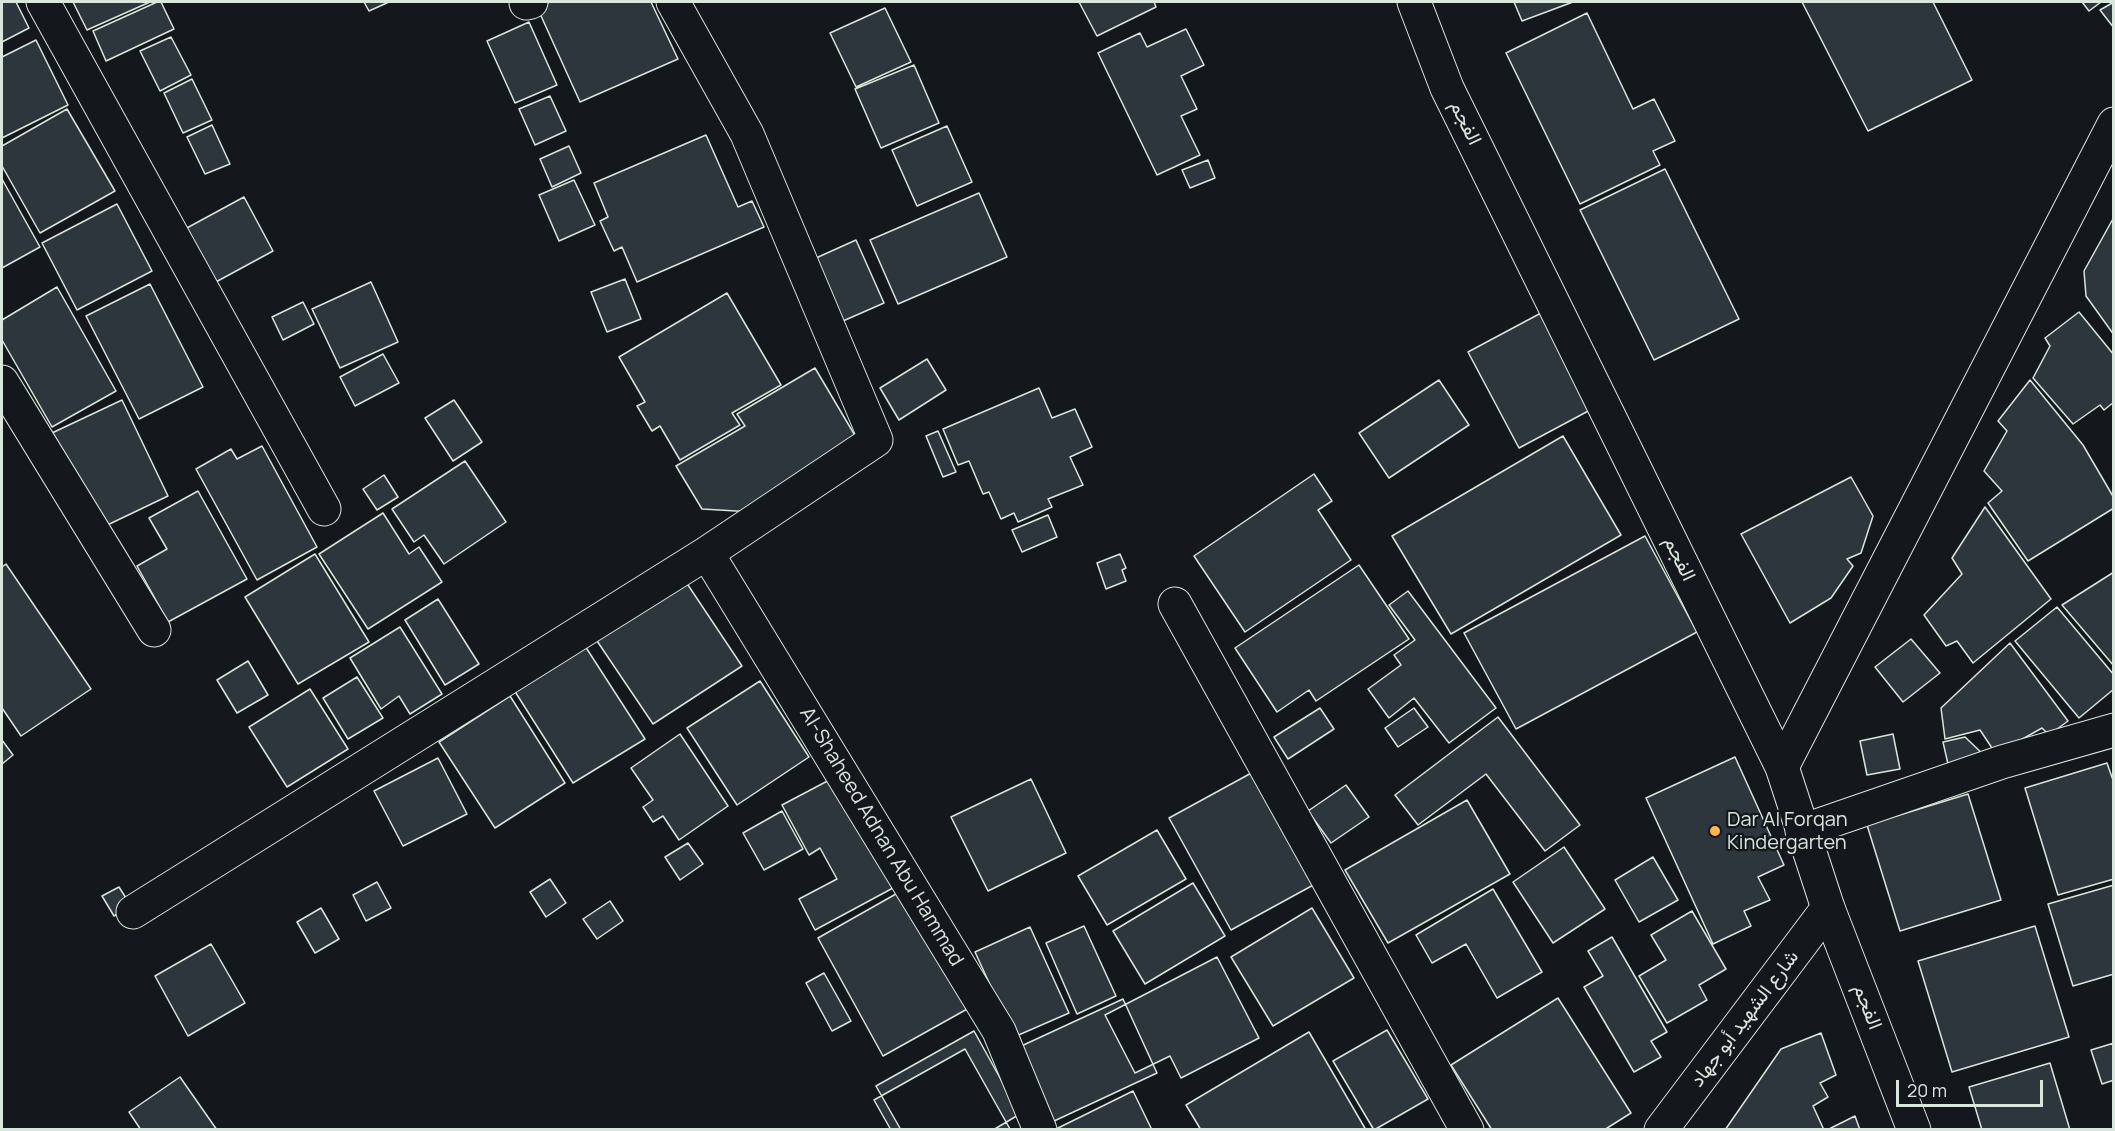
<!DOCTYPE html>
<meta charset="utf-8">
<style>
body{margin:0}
#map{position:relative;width:2115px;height:1131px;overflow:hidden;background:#14181c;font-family:Manrope,sans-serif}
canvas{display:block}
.frame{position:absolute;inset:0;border:3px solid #d8e6dc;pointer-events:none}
.scale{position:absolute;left:1896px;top:1080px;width:147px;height:27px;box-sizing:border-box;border:3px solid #d8e6dc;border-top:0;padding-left:8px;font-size:18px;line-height:21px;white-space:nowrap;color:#d8e6dc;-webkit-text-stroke:4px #14181c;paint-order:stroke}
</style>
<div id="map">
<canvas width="2115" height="1131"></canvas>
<div class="frame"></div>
<div class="scale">20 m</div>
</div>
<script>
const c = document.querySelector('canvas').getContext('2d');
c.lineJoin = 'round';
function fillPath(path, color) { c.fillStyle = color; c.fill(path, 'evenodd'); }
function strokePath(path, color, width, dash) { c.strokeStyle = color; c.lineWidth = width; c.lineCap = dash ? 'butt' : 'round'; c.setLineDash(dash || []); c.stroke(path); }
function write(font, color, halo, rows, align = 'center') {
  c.font = font + ' Manrope,Vazirmatn,sans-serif'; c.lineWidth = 4.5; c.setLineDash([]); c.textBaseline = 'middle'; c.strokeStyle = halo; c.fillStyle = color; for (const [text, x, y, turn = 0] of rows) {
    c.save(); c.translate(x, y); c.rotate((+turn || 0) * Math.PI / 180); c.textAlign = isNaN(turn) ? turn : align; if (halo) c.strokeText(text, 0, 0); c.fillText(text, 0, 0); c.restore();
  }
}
const building = new Path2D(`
 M2,2H16L29,28L2,42Z
 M73,2H150L87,30Z
 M157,2H161L174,29L106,61L93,31Z
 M364,2H389L369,11Z
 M550,2H651L678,59L580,102L537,7Z
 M1079,2H1154L1156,7L1097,36Z
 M1514,2H1573L1522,21Z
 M1802,2H1933L1972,80L1868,131Z
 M2082,2H2101L2089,11Z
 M2114,2V28L2100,10Z
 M885,8L911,62L856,87L830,33Z
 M1587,13L1633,109L1654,99L1675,141L1653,151L1660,165L1580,204L1506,53Z
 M529,22L557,85L515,103L487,41Z
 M1186,29L1204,65L1181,76L1197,109L1181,116L1200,155L1157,175L1098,53L1140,33L1147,47Z
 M171,37L191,75L160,91L140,51Z
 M36,40L68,105L2,138V57Z
 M914,65L939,123L881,148L855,89Z
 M192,79L212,120L183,133L164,93Z
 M550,96L566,131L535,145L519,109Z
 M67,109L115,191L40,233L2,166V146Z
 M212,125L230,164L205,174L187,137Z
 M947,126L972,182L917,206L892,150Z
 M706,135L738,207L752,201L764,227L637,282L622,247L614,251L600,221L608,217L594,183Z
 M569,146L581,173L552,187L540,159Z
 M1208,160L1215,178L1190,188L1182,170Z
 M1665,169L1739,319L1654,360L1580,210Z
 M2,179L40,247L2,268Z
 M574,180L595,225L559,241L539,195Z
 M979,193L1007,257L898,304L870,240Z
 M244,197L273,251L214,283L185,229Z
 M117,204L152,271L77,310L42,243Z
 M2114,217V335L2086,296L2084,271Z
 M856,240L884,303L843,321L816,258Z
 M625,279L641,319L607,332L591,292Z
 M371,282L398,342L340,368L312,309Z
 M150,284L203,387L139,419L86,316Z
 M57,287L116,391L52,427L2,340V320Z
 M727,293L781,385L732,413L740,425L680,460L660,426L652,431L637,406L645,402L619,357Z
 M303,302L314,324L283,340L272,317Z
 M2079,312L2114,355V402L2104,410L2100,405L2073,424L2033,378L2050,346L2045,338Z
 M1541,313L1592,409L1519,448L1468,352Z
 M383,354L399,383L355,406L340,377Z
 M927,359L946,390L899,420L880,388Z
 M815,368L860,444L753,512L702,509L676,466L745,426L737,414Z
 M1439,380L1469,425L1389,478L1359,433Z
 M2030,380L2083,445L2114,498V508L2028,561L1988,503L2002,491L1984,471L2007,431L1998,421Z
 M1039,388L1052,418L1075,409L1092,447L1070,457L1083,485L1048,499L1052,507L1018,522L1014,513L1001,519L989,492L983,494L969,461L958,465L943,429Z
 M122,400L168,496L99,529L52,433Z
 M454,400L482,442L453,461L425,418Z
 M938,431L956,472L943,477L926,436Z
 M1563,436L1621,535L1451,634L1392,536Z
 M262,446L317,547L257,580L196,469L231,449L237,459Z
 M465,461L506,522L444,564L424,535L414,542L392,509Z
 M1314,474L1332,501L1318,510L1351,560L1245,632L1194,556Z
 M384,475L398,497L377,510L363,489Z
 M1851,477L1873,516L1861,553L1847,559L1853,566L1831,598L1790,623L1741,534Z
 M198,491L247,579L168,622L137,566L167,549L149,518Z
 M1985,507L2051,599L1973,663L1957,641L1946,646L1924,615L1962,574L1952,558Z
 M383,513L409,554L419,547L442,582L368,629L319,554Z
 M1048,515L1057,537L1022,552L1012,530Z
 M1645,536L1697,632L1516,729L1464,633Z
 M315,554L369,642L298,684L245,597Z
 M1120,554L1126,568L1122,570L1126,581L1106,589L1097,563Z
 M6,564L91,689L21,736L2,708V567Z
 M1359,565L1409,639L1316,701L1309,690L1277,712L1235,648Z
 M2114,572V666L2062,605Z
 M680,573L742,666L653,724L591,632Z
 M1408,591L1496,708L1449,743L1414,698L1389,718L1368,689L1401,665L1394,655L1415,640L1389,605Z
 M438,599L479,664L445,685L405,620Z
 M2057,607L2114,675V689L2079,718L2015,641Z
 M400,627L442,694L410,714L399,696L381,709L350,658Z
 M1911,639L1940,673L1903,702L1875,667Z
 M2010,643L2068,721L2049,735L2042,728L1996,754L1980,730L1945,739L1941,708Z
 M585,646L645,739L573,783L514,690Z
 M248,661L268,695L237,713L217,680Z
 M357,677L383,718L348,739L323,698Z
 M760,681L809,757L737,805L687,728Z
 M310,689L348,749L287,787L249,727Z
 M510,696L565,783L495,828L439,742Z
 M1320,708L1334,729L1288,759L1274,737Z
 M1414,708L1428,727L1398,747L1385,728Z
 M1498,717L1580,825L1545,851L1486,774L1418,825L1395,795Z
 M680,734L728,806L679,840L663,816L653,822L643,807L653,800L631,768Z
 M1893,734L1900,769L1867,775L1860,741Z
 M1965,737L1987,758L1950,773L1943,742Z
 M2,740L13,755L2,764Z
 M1735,757L1784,865L1758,877L1770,900L1744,911L1751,926L1713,944L1646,798Z
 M438,758L467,814L403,846L374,791Z
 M2107,763L2114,783V879L2058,895L2025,788Z
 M1255,771L1317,883L1231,930L1169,818Z
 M835,777L893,888L815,930L799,899L837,879L820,848L809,855L782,805Z
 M1031,779L1066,853L988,891L951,817Z
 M1346,785L1369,817L1331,843L1308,811Z
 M1968,794L2001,900L1900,931L1867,825Z
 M1467,800L1510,874L1388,943L1345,870Z
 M782,811L803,849L764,870L743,833Z
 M1157,830L1186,879L1107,925L1078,876Z
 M688,843L703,864L680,880L665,857Z
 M1564,847L1605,909L1553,943L1513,882Z
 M1653,857L1678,900L1639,922L1615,880Z
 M550,879L566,903L546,917L530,892Z
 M377,882L391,908L366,921L353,895Z
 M1193,883L1225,936L1145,984L1113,931Z
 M2114,885V974L2073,986L2048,904Z
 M119,887L131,906L114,916L102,896Z
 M1493,889L1542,972L1497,998L1466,944L1432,963L1416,935Z
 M903,890L969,1008L883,1056L818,938Z
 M610,901L623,921L597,939L583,919Z
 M321,908L339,939L315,953L297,922Z
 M1312,908L1354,978L1273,1026L1231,957Z
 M1692,911L1726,969L1699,985L1707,1000L1667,1023L1639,976L1666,960L1651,935Z
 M1084,926L1116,996L1077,1014L1046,943Z
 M2035,926L2069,1037L1952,1072L1918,961Z
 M1030,927L1069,1013L1014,1037L975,952Z
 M1612,937L1667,1032L1651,1041L1661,1057L1634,1072L1584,987L1603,976L1588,951Z
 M211,944L245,1003L188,1036L155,976Z
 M1217,957L1259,1038L1181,1078L1170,1056L1135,1073L1105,1015Z
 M824,973L851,1021L832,1031L806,983Z
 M1558,998L1631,1113L1604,1130H1492L1451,1065Z
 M1123,999L1157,1073L1052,1122L1017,1048Z
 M1387,1030L1428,1099L1374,1130L1333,1061Z
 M974,1031L1020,1114L993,1130H901L876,1086Z
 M1309,1032L1366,1130H1201L1186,1105Z
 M1821,1033L1836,1075L1820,1083L1828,1097L1813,1106L1824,1130H1725L1781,1049Z
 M2114,1043V1080L2102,1084L2091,1050Z
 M965,1049L1010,1129L891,1130L874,1100Z
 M2050,1063L2070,1130H1982L1969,1087Z
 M180,1077L217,1130H141L129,1112Z
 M1133,1091L1152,1130H1054Z
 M1855,1116L1860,1130H1827Z`);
fillPath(building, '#2c363c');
strokePath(building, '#d8e6dc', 1.5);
const minor = new Path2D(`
 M43,2L324,509
 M526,3L531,2
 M2,382L154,630
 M707,553L999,1031L1040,1130
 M1175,604L1467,1130
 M1782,767L2114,124
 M1802,831L2002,762L2114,730
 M133,912L707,553L876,440L747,134L673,2
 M1661,1130L1828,908`);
const major = new Path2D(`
 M1414,2L1447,88L1782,767L1828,908L1914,1130`);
strokePath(minor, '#d8e6dc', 35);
strokePath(major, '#d8e6dc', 35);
strokePath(minor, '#14181c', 33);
strokePath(major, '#14181c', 33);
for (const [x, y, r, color] of [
 [1715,831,6,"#ffb74d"]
]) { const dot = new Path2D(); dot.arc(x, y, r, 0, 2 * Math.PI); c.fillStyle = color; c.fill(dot); strokePath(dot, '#14181c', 2); }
write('20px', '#d8e6dc', '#14181c', [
 ["الفجم",1465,123,64],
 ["الفجم",1679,559,64],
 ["Al-Shaheed Adnan Abu Hammad",881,837,59],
 ["الفجم",1867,1007,69],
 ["شارع الشهيد أبو جهاد",1745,1019,-53]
]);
write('20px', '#d8e6dc', '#14181c', [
 ["Dar Al Forqan",1727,820],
 ["Kindergarten",1727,843]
], 'left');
</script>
